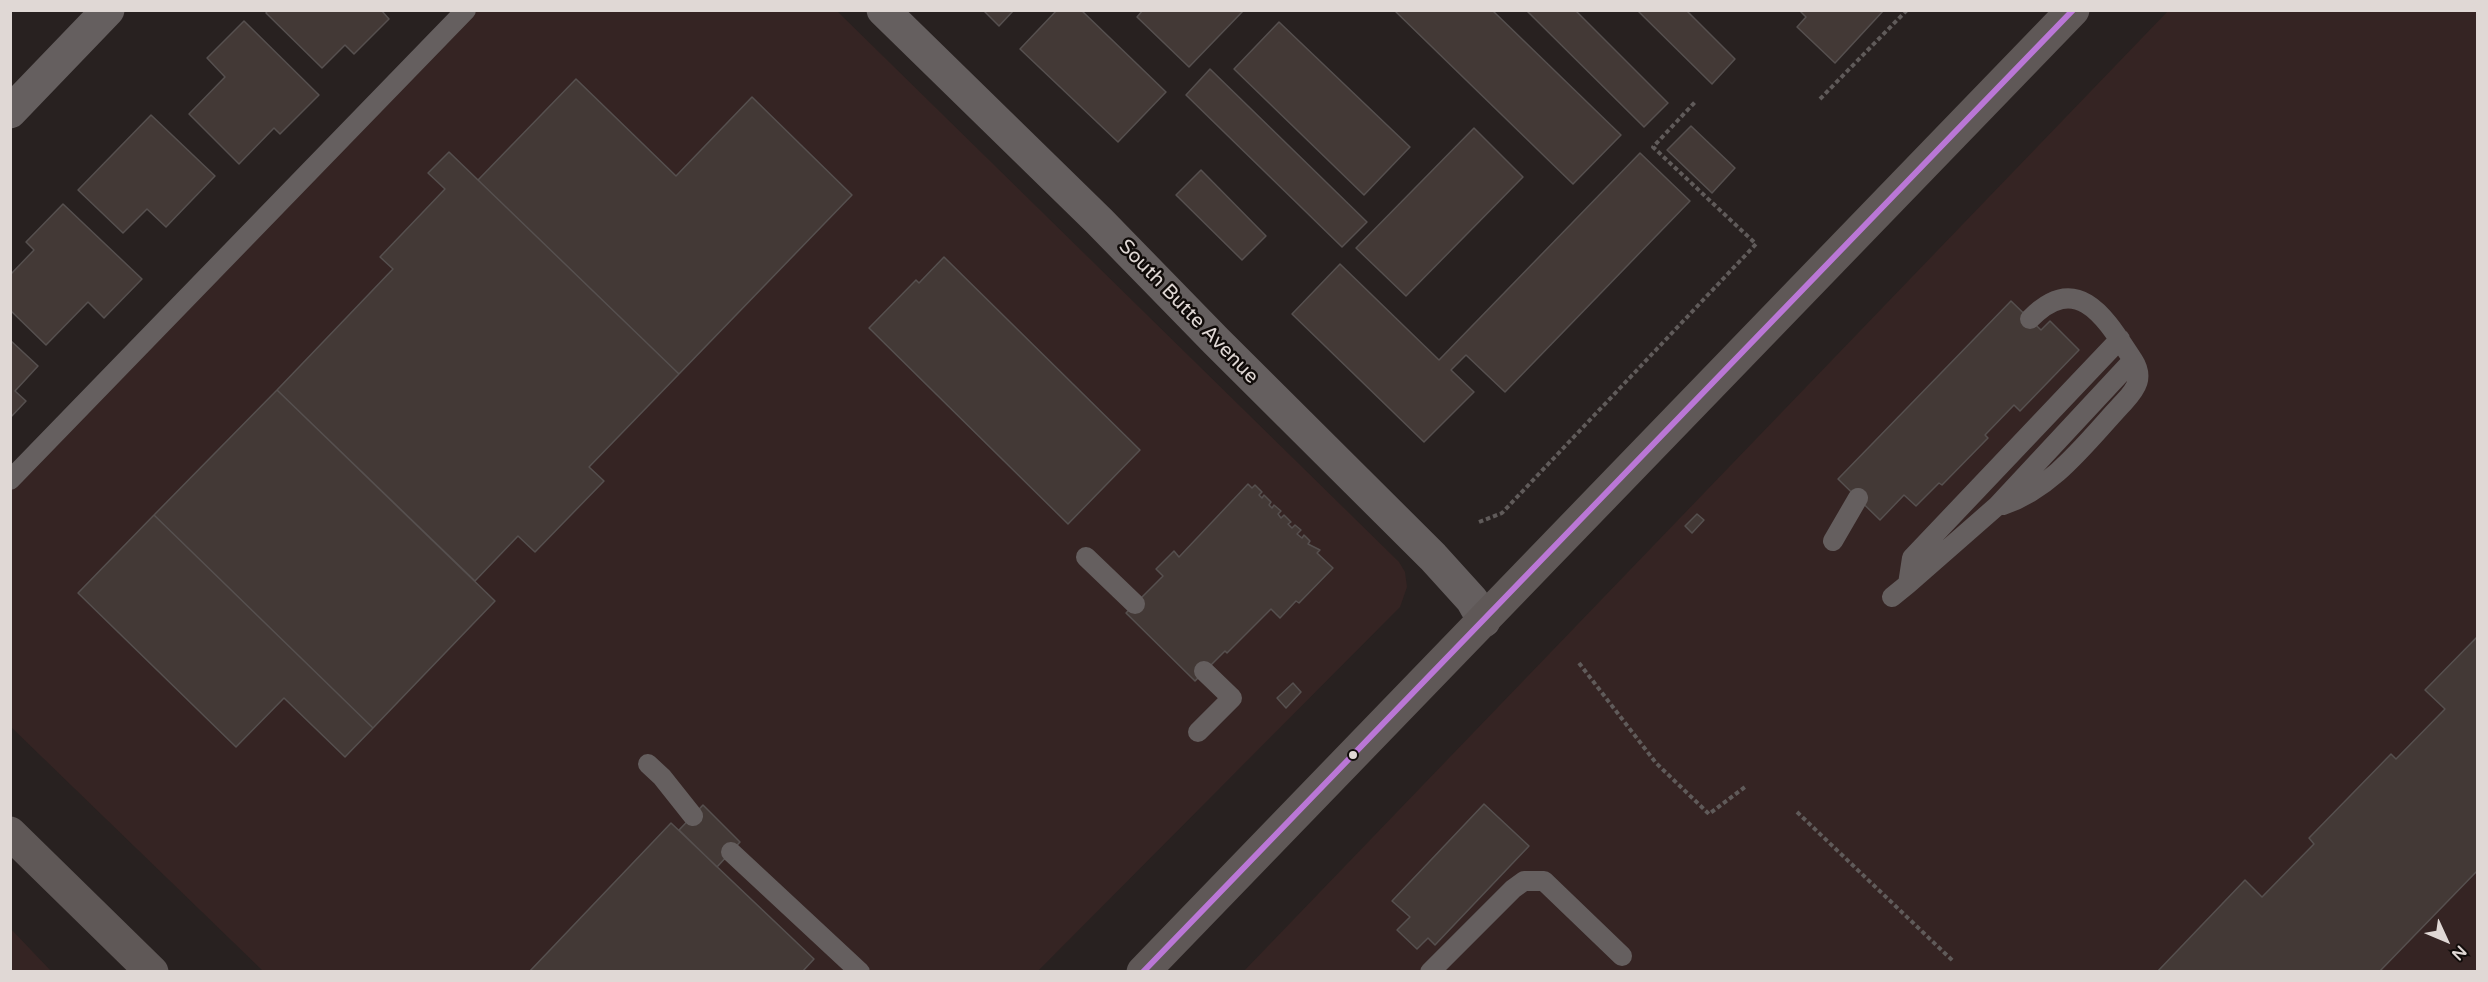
<!DOCTYPE html>
<style>
body{margin:0}
#map{position:relative;width:2488px;height:982px;overflow:hidden;background:#282120;font-family:"Varela Round",sans-serif}
canvas{display:block}
.frame{position:absolute;inset:0;border:12px solid #e0d8d5;pointer-events:none}
.north{position:absolute;left:2416px;top:910px;width:60px;height:60px;-webkit-text-stroke:4px #100b09;paint-order:stroke;rotate:134deg;font-size:16px;font-weight:700;line-height:24px;text-align:center;color:#e0d8d5}
.north::after{content:'';display:block;margin:auto;width:21px;height:27px;background:#e0d8d5;clip-path:polygon(50% 0,100% 100%,50% 72%,0 100%)}
</style>
<div id="map">
<canvas width="2488" height="982"></canvas>
<div class="frame"></div>
<div class="north">N</div>
</div>
<script>
const c = document.querySelector('canvas').getContext('2d');
c.lineJoin = 'round';
function fillPath(path, color) { c.fillStyle = color; c.fill(path, 'evenodd'); }
function strokePath(path, color, width, dash) { c.strokeStyle = color; c.lineWidth = width; c.lineCap = dash ? 'butt' : 'round'; c.setLineDash(dash || []); c.stroke(path); }
function write(font, color, halo, rows, align = 'center') {
  c.font = font + ' "Varela Round",sans-serif'; c.lineWidth = 5; c.setLineDash([]); c.textBaseline = 'middle'; c.strokeStyle = halo; c.fillStyle = color; for (const [text, x, y, turn = 0] of rows) {
    c.save(); c.translate(x, y); c.rotate((+turn || 0) * Math.PI / 180); c.textAlign = isNaN(turn) ? turn : align; if (halo) c.strokeText(text, 0, 0); c.fillText(text, 0, 0); c.restore();
  }
}
fillPath(new Path2D(`
 M469,11H837L1399,562L1405,572L1407,587L1400,607L1038,971H263L11,727L10,482Z
 M2168,11H2477V971L1243,972Z
 M11,929L51,971H11Z`), '#352423');
const building = new Path2D(`
 M268,10H381L389,19L354,54L345,45L322,68L266,13Z
 M983,10H1014L999,26Z
 M1057,10H1081L1166,92L1118,142L1020,49Z
 M1143,10H1244L1189,67L1137,17Z
 M1394,10H1492L1621,135L1573,184Z
 M1526,10H1575L1668,103L1644,127Z
 M1637,10H1686L1735,59L1712,84Z
 M1799,10H1884L1835,63L1797,27L1806,17Z
 M244,21L319,95L280,134L274,128L239,164L189,114L225,77L207,58Z
 M1279,22L1410,147L1364,195L1234,69Z
 M1210,69L1367,222L1342,247L1186,95Z
 M576,79L676,176L752,97L852,195L679,374L478,180Z
 M151,115L215,176L166,227L147,209L123,233L78,190Z
 M1691,126L1735,168L1712,193L1667,150Z
 M1474,128L1523,177L1406,296L1356,248Z
 M449,152L679,374L589,467L604,481L535,552L518,536L475,581L277,390L393,269L380,257L445,189L428,173Z
 M1640,153L1690,201L1505,392L1466,355L1451,370L1474,392L1424,442L1292,314L1340,264L1439,360Z
 M1201,170L1266,236L1242,260L1176,195Z
 M63,204L142,279L104,318L88,302L46,345L10,310V275L34,250L26,242Z
 M944,257L1140,450L1068,524L869,328L916,280L919,283Z
 M2011,301L2041,330L2050,321L2079,350L2020,411L2014,405L1985,435L1988,438L1942,485L1939,483L1916,506L1904,495L1880,520L1838,479Z
 M10,340L38,366L15,391L26,401L10,418Z
 M277,390L495,601L373,728L154,515Z
 M1248,484L1252,488L1255,485L1262,492L1259,495L1262,498L1264,495L1271,502L1269,505L1272,508L1274,505L1281,511L1278,514L1281,518L1284,515L1291,522L1288,524L1292,528L1295,525L1301,530L1297,534L1302,538L1304,535L1310,541L1308,544L1320,550L1317,553L1333,568L1299,603L1296,601L1280,618L1271,609L1227,653L1225,651L1195,681L1126,613L1163,576L1156,569L1174,551L1179,557Z
 M1697,514L1704,520L1692,533L1685,526Z
 M154,515L373,728L345,757L284,698L236,747L78,593Z
 M2478,636V870L2379,972H2157L2245,880L2262,897L2314,844L2309,838L2391,754L2396,759L2445,709L2425,690Z
 M1293,683L1301,692L1286,708L1277,698Z
 M1484,804L1529,846L1435,945L1428,938L1417,949L1397,930L1410,917L1392,901Z
 M703,805L740,842L717,867L679,830Z
 M671,823L814,959L802,972H529Z`);
fillPath(building, '#433936');
strokePath(building, '#56504f', 1.5);
strokePath(new Path2D(`
 M1820,99L1907,10
 M1479,522L1502,513L1756,244L1653,147L1695,102
 M1579,663L1656,763L1709,814L1745,787
 M1797,812L1953,961`), '#605b5a', 4, [4.5, 3]);
strokePath(new Path2D(`
 M10,480L466,10
 M2003,505C2054,488 2088,440 2124,402C2137,388 2144,377 2133,360
 M1833,541L1858,498
 M1086,557L1135,604
 M1908,584L1997,506L2133,360C2107,321 2079,269 2030,319
 M1892,597L1908,584L1912,558L2120,339
 M1198,732L1232,698L1204,671
 M648,764L662,777L693,816
 M731,852L860,972
 M1430,972L1513,889L1524,881H1544L1622,956`), '#655f5f', 20);
strokePath(new Path2D(`
 M883,10L1099,221L1216,341L1433,557L1472,600L1484,621
 M10,112L108,10`), '#655f5f', 33);
strokePath(new Path2D(`
 M10,833L152,972
 M1143,972L2073,10`), '#5f5857', 33);
strokePath(new Path2D(`
 M1143,972L2073,10`), '#ba77d6', 6);
for (const [x, y, r, color] of [
 [1353,755,5,"#e0d8d5"]
]) { const dot = new Path2D(); dot.arc(x, y, r, 0, 2 * Math.PI); c.fillStyle = color; c.fill(dot); strokePath(dot, '#100b09', 2); }
write('20px', '#e0d8d5', '#100b09', [
 ["South Butte Avenue",1188,312,46]
]);
</script>
